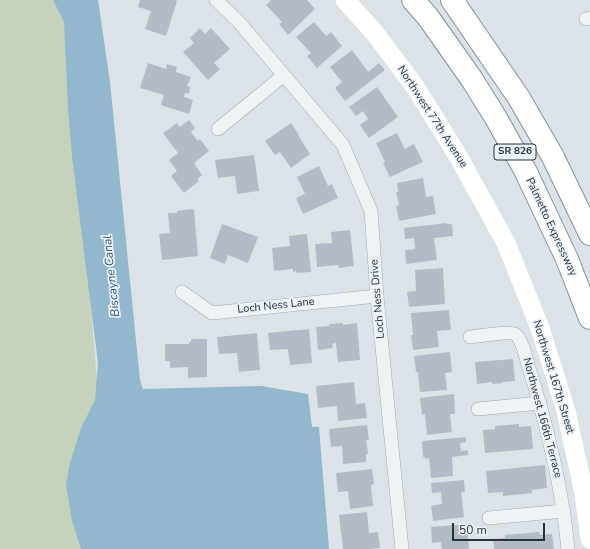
<!DOCTYPE html>
<style>
body{margin:0}
#map{position:relative;width:590px;height:549px;overflow:hidden;background:#dce3e8;font-family:"Nunito Sans",sans-serif}
canvas{display:block}
.scale{position:absolute;left:452px;top:523px;width:93px;height:18px;box-sizing:border-box;border:2px solid #243240;border-top:0;padding-left:5px;font-size:12px;line-height:14px;white-space:nowrap;color:#243240;-webkit-text-stroke:3px #ecf1f6;paint-order:stroke}
</style>
<div id="map">
<canvas width="590" height="549"></canvas>
<div class="scale">50 m</div>
</div>
<script>
const c = document.querySelector('canvas').getContext('2d');
c.lineJoin = 'round';
function fillPath(path, color) { c.fillStyle = color; c.fill(path, 'evenodd'); }
function strokePath(path, color, width, dash) { c.strokeStyle = color; c.lineWidth = width; c.lineCap = dash ? 'butt' : 'round'; c.setLineDash(dash || []); c.stroke(path); }
function write(font, color, halo, rows, align = 'center') {
  c.font = font + ' "Nunito Sans",sans-serif'; c.lineWidth = 3.5; c.setLineDash([]); c.textBaseline = 'middle'; c.strokeStyle = halo; c.fillStyle = color; for (const [text, x, y, turn = 0] of rows) {
    c.save(); c.translate(x, y); c.rotate((+turn || 0) * Math.PI / 180); c.textAlign = isNaN(turn) ? turn : align; if (halo) c.strokeText(text, 0, 0); c.fillText(text, 0, 0); c.restore();
  }
}
fillPath(new Path2D(`
 M0,0H58L67,19L100,417L96,549H0Z`), '#c5d3bc');
fillPath(new Path2D(`
 M53,0H98L110,82L140,380L143,389L261,386L308,394L312,427H319L329,549H81L72,521L66,485L70,463L81,428L95,400L98,363L72,157L68,108L64,22Z`), '#93b7cd');
fillPath(new Path2D(`
 M140,0H175L177,1L166,36L145,29L151,11L138,7Z
 M271,0H307L315,9L288,35L279,24L282,22L266,5Z
 M314,22L326,36L331,32L342,46L317,68L307,56L311,53L296,37Z
 M200,28L205,34L211,28L230,49L214,63L220,69L208,80L183,52L194,43L190,38Z
 M352,50L368,72L379,63L385,70L345,101L335,88L342,82L330,67Z
 M148,63L166,69L167,64L177,67L176,72L191,77L187,86L190,87L189,94L185,93L184,97L193,100L189,114L161,105L164,95L140,88Z
 M377,87L398,117L369,138L360,125L368,119L363,111L356,116L349,107Z
 M189,120L195,128L191,132L198,141L200,139L209,151L194,163L202,175L197,179L199,181L184,193L171,176L177,171L169,160L178,153L163,133L177,123L180,127Z
 M291,123L299,135H298L310,154L291,168L280,152L275,155L265,141Z
 M397,133L405,149L414,144L423,162L390,177L383,163L385,162L376,143Z
 M254,155L259,191L237,194L235,176L218,178L215,160Z
 M319,166L328,186L332,184L338,198L303,214L296,198L305,194L297,177Z
 M423,178L426,197L433,196L436,214L399,221L396,206L399,205L396,192H398L397,183Z
 M194,209L198,256L162,260L159,234L170,233L168,213H177V211Z
 M447,223V224H452L453,236L434,238L437,260L406,264L405,250L415,249L414,238L405,239L404,228Z
 M222,224L258,237L248,263L228,255L225,264L210,258Z
 M350,230L354,266L339,268L338,265L317,267L315,244L332,243L331,232Z
 M307,234L311,272L297,273L296,271L293,272V269L274,271L272,248L290,246L289,236Z
 M443,268L445,304L409,307L407,292L416,291L415,270Z
 M449,310L451,330L437,331L439,347L413,350L411,335H413L411,313Z
 M343,323V325L357,323L360,360L338,362L336,343L332,344L333,348L318,350L316,327L329,326V324Z
 M309,329L312,363L290,365L288,349L270,350L268,333Z
 M257,333L260,370L239,372L237,353L219,354L217,337Z
 M191,339H207V377L188,378V367L170,368V361H165V344H189V342H191Z
 M450,352L452,372L445,373L447,390L420,392L418,372H416L414,356Z
 M513,359L515,381L502,382L503,383L492,384V382L477,384L475,362Z
 M354,382L356,404L365,403L367,418L338,421L337,406L318,408L316,386Z
 M454,394L455,414H450L452,432L427,435L425,414L422,415L420,398Z
 M519,424V427L531,426L533,449L485,453L483,430L495,429V426Z
 M367,425L369,440H366L368,454H366V462L343,464L342,446L331,447L329,429Z
 M466,437V442L460,443L461,451L468,450V455L452,457L453,476L431,478L429,458L425,459V457H423L422,441Z
 M545,465L547,488L532,490V493L503,496V492L488,493L486,471Z
 M372,469L374,484L371,485L373,506L350,509L348,491L338,492L336,473Z
 M464,480L465,492H461L464,517L433,521L431,506L442,504L441,492L432,493L431,483Z
 M367,512L369,533L378,532L380,548L369,549H343L339,515Z
 M467,524L469,549H442L441,542L432,543L431,527Z
 M539,532L540,535L552,534L554,549H494L493,539L505,538V535Z`), '#b3bcc6');
const street = new Path2D(`
 M216,0L238,21L343,145L371,211L377,296L402,549
 M586,19L590,18
 M218,129L284,75
 M182,292L212,313L377,296
 M470,337C478,336 510,331 515,334C522,339 526,357 528,365C547,425 562,486 568,549
 M478,409L540,403
 M489,518L564,511`);
const highway = new Path2D(`
 M413,0L428,17L471,78L496,118L526,172L567,259L590,318
 M452,0L519,98L553,157L590,234`);
strokePath(street, '#a1aab2', 14);
strokePath(highway, '#8292a0', 24);
strokePath(street, '#eff3f6', 13);
strokePath(new Path2D(`
 M345,0L374,32L416,88L458,156L506,243L540,328L566,411L584,493L590,539`), '#fff', 19);
strokePath(highway, '#fff', 22);
for (const [x, y, w] of [
 [515,152,42]
]) { const box = new Path2D(); box.roundRect(x - w / 2, y - 8, w, 16, 3); c.fillStyle = '#ecf1f6'; c.fill(box); strokePath(box, '#243240', 1); }
write('bold 10px', '#243240', null, [
 ["SR 826",515,152]
]);
write('11px', '#243240', '#ecf1f6', [
 ["Northwest 77th Avenue",432,117,57],
 ["Palmetto Expressway",551,227,65],
 ["Loch Ness Drive",378,299,-95],
 ["Loch Ness Lane",276,306,-6],
 ["Northwest 167th Street",553,377,73],
 ["Northwest 166th Terrace",542,418,75]
]);
write('italic 12px', '#2a5778', '#ecf1f6', [
 ["Biscayne Canal",112,276,-96]
]);
</script>
